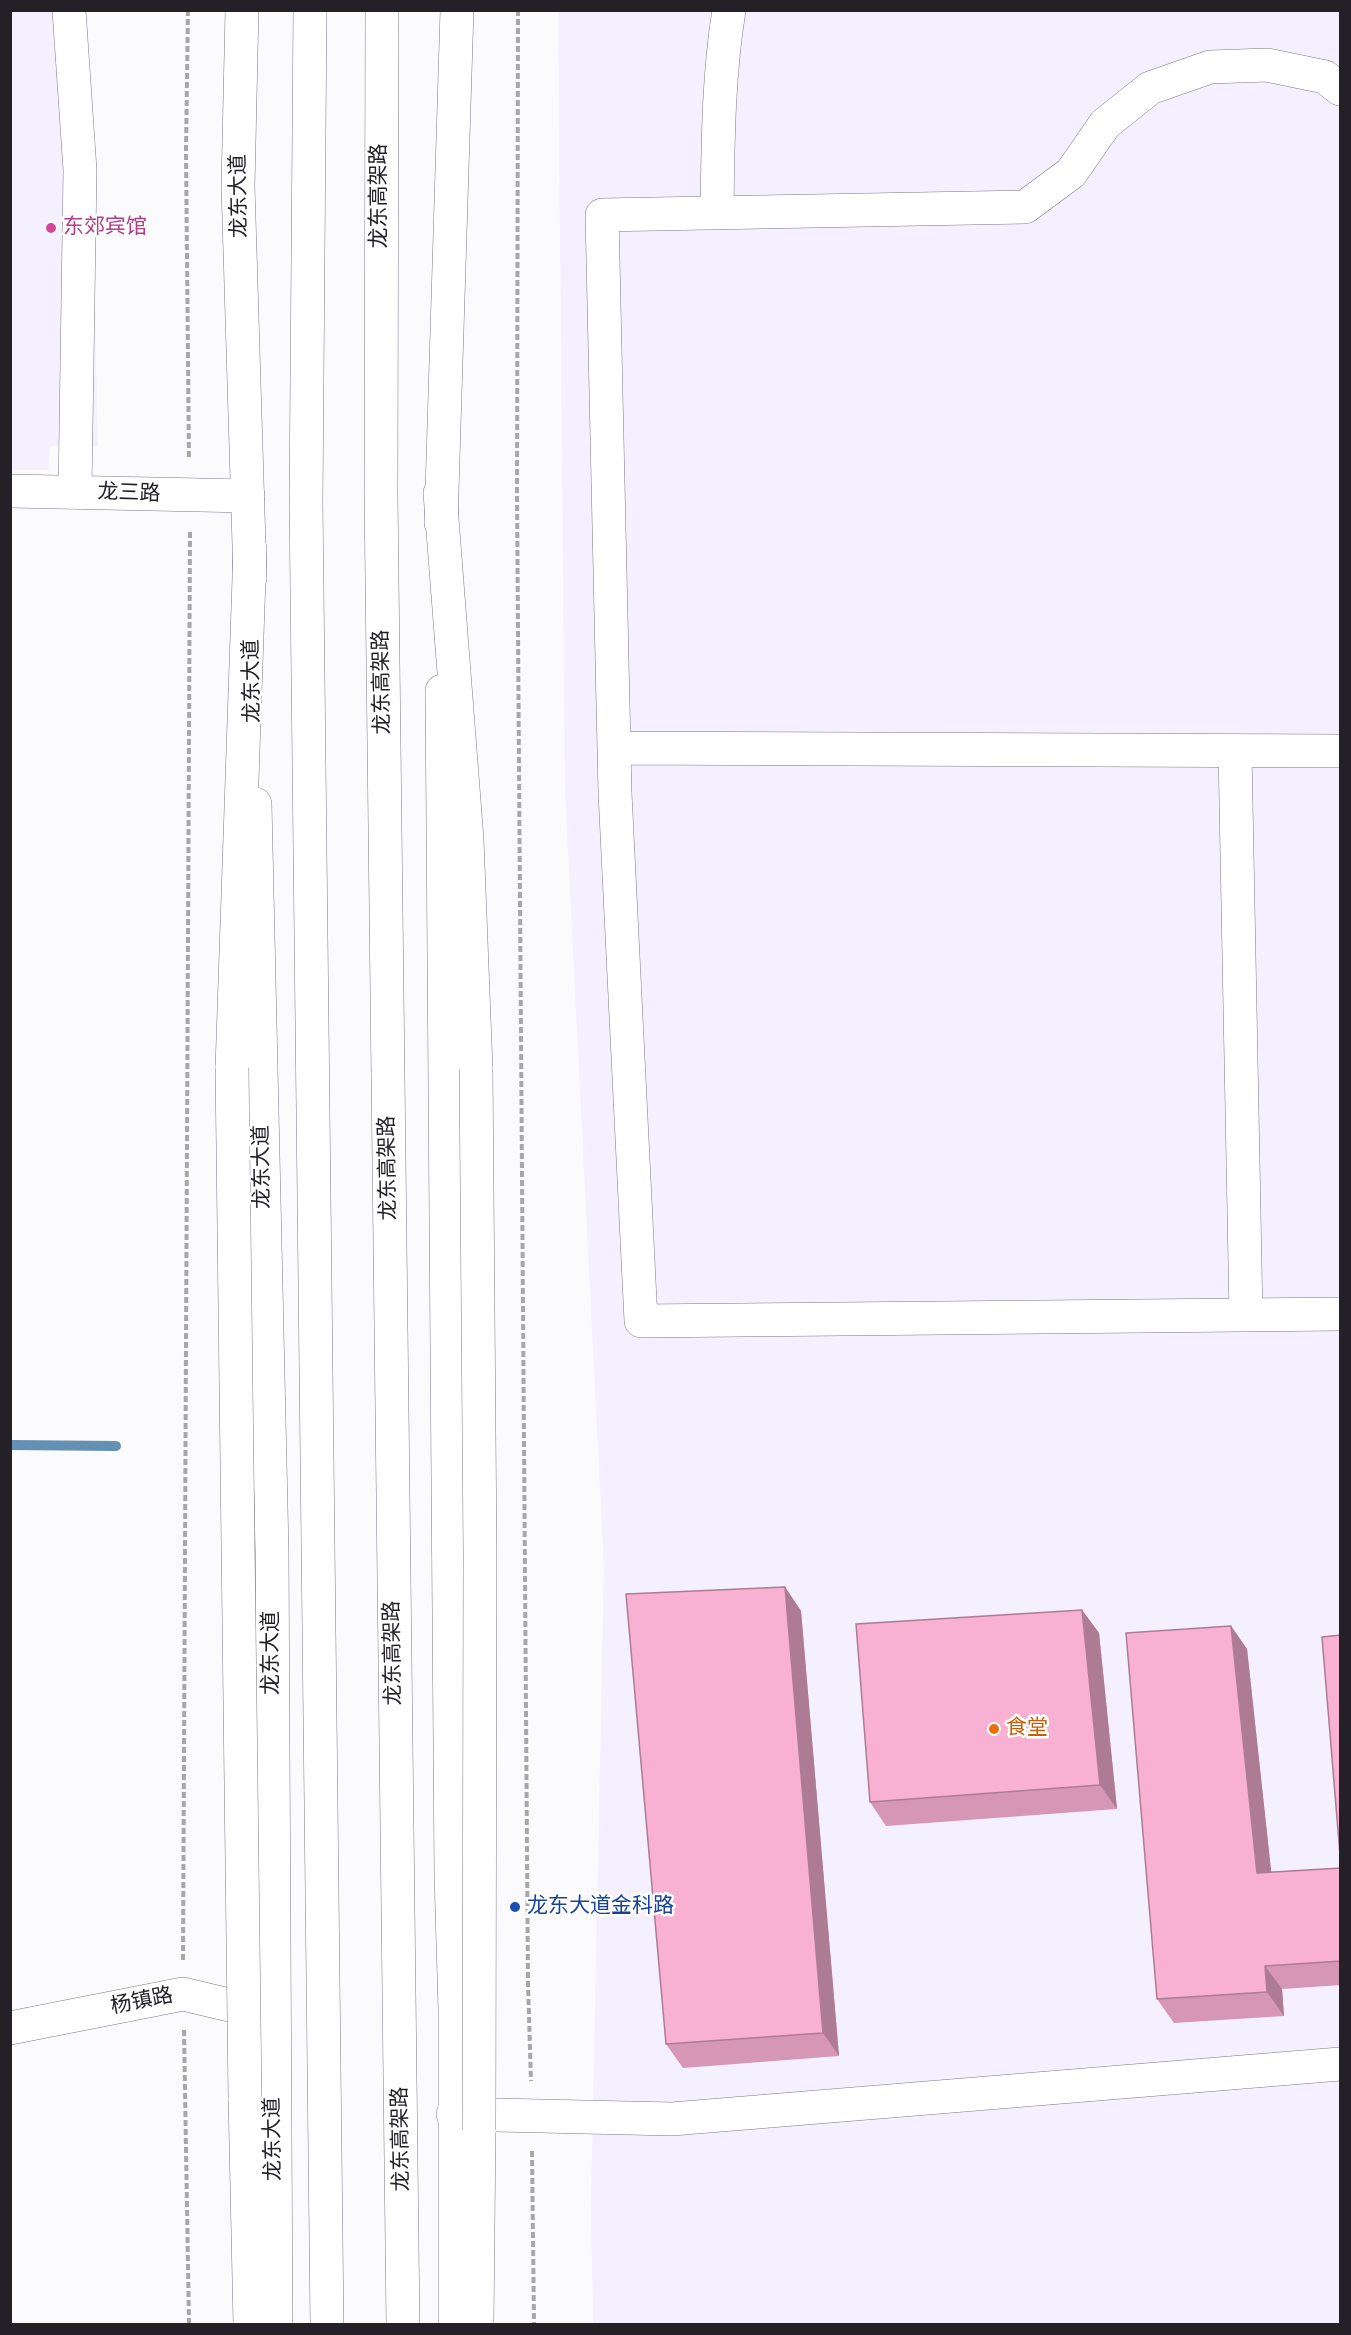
<!DOCTYPE html>
<meta charset="utf-8">
<style>
body{margin:0}
#map{position:relative;width:1351px;height:2335px;overflow:hidden;background:#fbfafd;font-family:Jost,sans-serif}
canvas{display:block}
.frame{position:absolute;inset:0;border:12px solid #232127;pointer-events:none}
</style>
<div id="map">
<canvas width="1351" height="2335"></canvas>
<div class="frame"></div>
</div>
<script>
const c = document.querySelector('canvas').getContext('2d');
c.lineJoin = 'round';
function fillPath(path, color) { c.fillStyle = color; c.fill(path, 'evenodd'); }
function strokePath(path, color, width, dash) { c.strokeStyle = color; c.lineWidth = width; c.lineCap = dash ? 'butt' : 'round'; c.setLineDash(dash || []); c.stroke(path); }
function write(font, color, halo, rows, align = 'center') {
  c.font = font + ' Jost,"Noto Sans SC",sans-serif'; c.lineWidth = 5; c.setLineDash([]); c.textBaseline = 'middle'; c.strokeStyle = halo; c.fillStyle = color; for (const [text, x, y, turn = 0] of rows) {
    c.save(); c.translate(x, y); c.rotate((+turn || 0) * Math.PI / 180); c.textAlign = isNaN(turn) ? turn : align; if (halo) c.strokeText(text, 0, 0); c.fillText(text, 0, 0); c.restore();
  }
}
fillPath(new Path2D(`
 M11,11H87L98,446H50L48,470H11Z
 M558,11H1340V2324H593L591,2204L604,1567L565,791Z`), '#f4f0ff');
strokePath(new Path2D(`
 M10,1445L116,1446`), '#6490b3', 10);
const minor = new Path2D(`
 M69,10L80,170L75,492
 M1340,89L1325,77L1267,65L1210,67L1150,88L1105,124L1071,173L1025,207L602,215L615,793L641,1321L1340,1314
 M717,213C718,145 718,78 729,10
 M10,491L248,496
 M614,748L1340,751
 M1235,751L1246,1315
 M10,2028L183,1994L271,2015
 M453,2114L672,2119L1340,2064`);
const major = new Path2D(`
 M242,10L238,186L250,578
 M441,523L457,10
 M442,691L451,1875L455,2010V2324
 M255,804L272,1551L276,2324`);
const highway = new Path2D(`
 M440,493L467,839L476,1069
 M232,1068L250,549
 M245,2098L250,2324
 M477,2324L479,2130`);
strokePath(minor, '#7d7887', 34);
strokePath(major, '#7d7887', 34);
strokePath(highway, '#7d7887', 34);
strokePath(new Path2D(`
 M188,10L186,151L189,460
 M518,10L517,494L528,1983L531,2081
 M183,1960L190,530
 M184,2030L189,2324
 M532,2151L534,2324`), '#a8a6aa', 4, [6, 3]);
strokePath(minor, '#fff', 33);
strokePath(major, '#fff', 33);
strokePath(highway, '#fff', 33);
const highwayBridge = new Path2D(`
 M310,10L306,502L327,2324
 M382,10L381,494L403,2324
 M232,1068L245,2098
 M476,1069L480,1553L479,2130`);
strokePath(highwayBridge, '#7d7887', 34, []);
strokePath(highwayBridge, '#fff', 33);
fillPath(new Path2D(`
 M785,1587L801,1611L839,2056L683,2068L666,2044Z
 M1082,1610L1099,1633L1117,1809L886,1826L870,1802Z
 M1231,1626L1247,1649L1271,1872L1341,1868V1985L1282,1989L1284,2016L1174,2023L1157,1999Z`), '#d597b5');
fillPath(new Path2D(`
 M785,1587L801,1611L839,2056L823,2033Z
 M1082,1610L1099,1633L1117,1809L1100,1785Z
 M1231,1626L1247,1649L1274,1897L1257,1873Z
 M1265,1966L1282,1989L1284,2016L1267,1992Z`), '#ae7b94');
const building = new Path2D(`
 M785,1587L823,2033L666,2044L626,1594Z
 M1082,1610L1100,1785L870,1802L856,1624Z
 M1231,1626L1257,1873L1341,1868V1961L1265,1966L1267,1992L1157,1999L1126,1633Z
 M1341,1635V1867L1322,1637Z`);
fillPath(building, '#f8b0d3');
strokePath(building, '#ae7b94', 1.5);
for (const [x, y, r, color] of [
 [51,228,6,"#d1479c"],
 [994,1729,6,"#e8710a"],
 [515,1907,6,"#1a4fb4"]
]) { const dot = new Path2D(); dot.arc(x, y, r, 0, 2 * Math.PI); c.fillStyle = color; c.fill(dot); strokePath(dot, '#fff', 2); }
write('21px', '#232127', '#fff', [
 ["龙东大道",240,196,-91],
 ["龙东高架路",380,196,-90],
 ["龙三路",129,494,2],
 ["龙东大道",253,681,-91],
 ["龙东高架路",383,682,-91],
 ["龙东大道",263,1167,-91],
 ["龙东高架路",389,1168,-91],
 ["龙东大道",272,1653,-90],
 ["龙东高架路",394,1653,-91],
 ["杨镇路",142,2002,-11],
 ["龙东大道",274,2139,-91],
 ["龙东高架路",402,2139,-91]
]);
write('21px', '#b23c85', '#fff', [
 ["东郊宾馆",63,228]
], 'left');
write('21px', '#c56008', '#fff', [
 ["食堂",1006,1729]
], 'left');
write('21px', '#164399', '#fff', [
 ["龙东大道金科路",527,1907]
], 'left');
</script>
